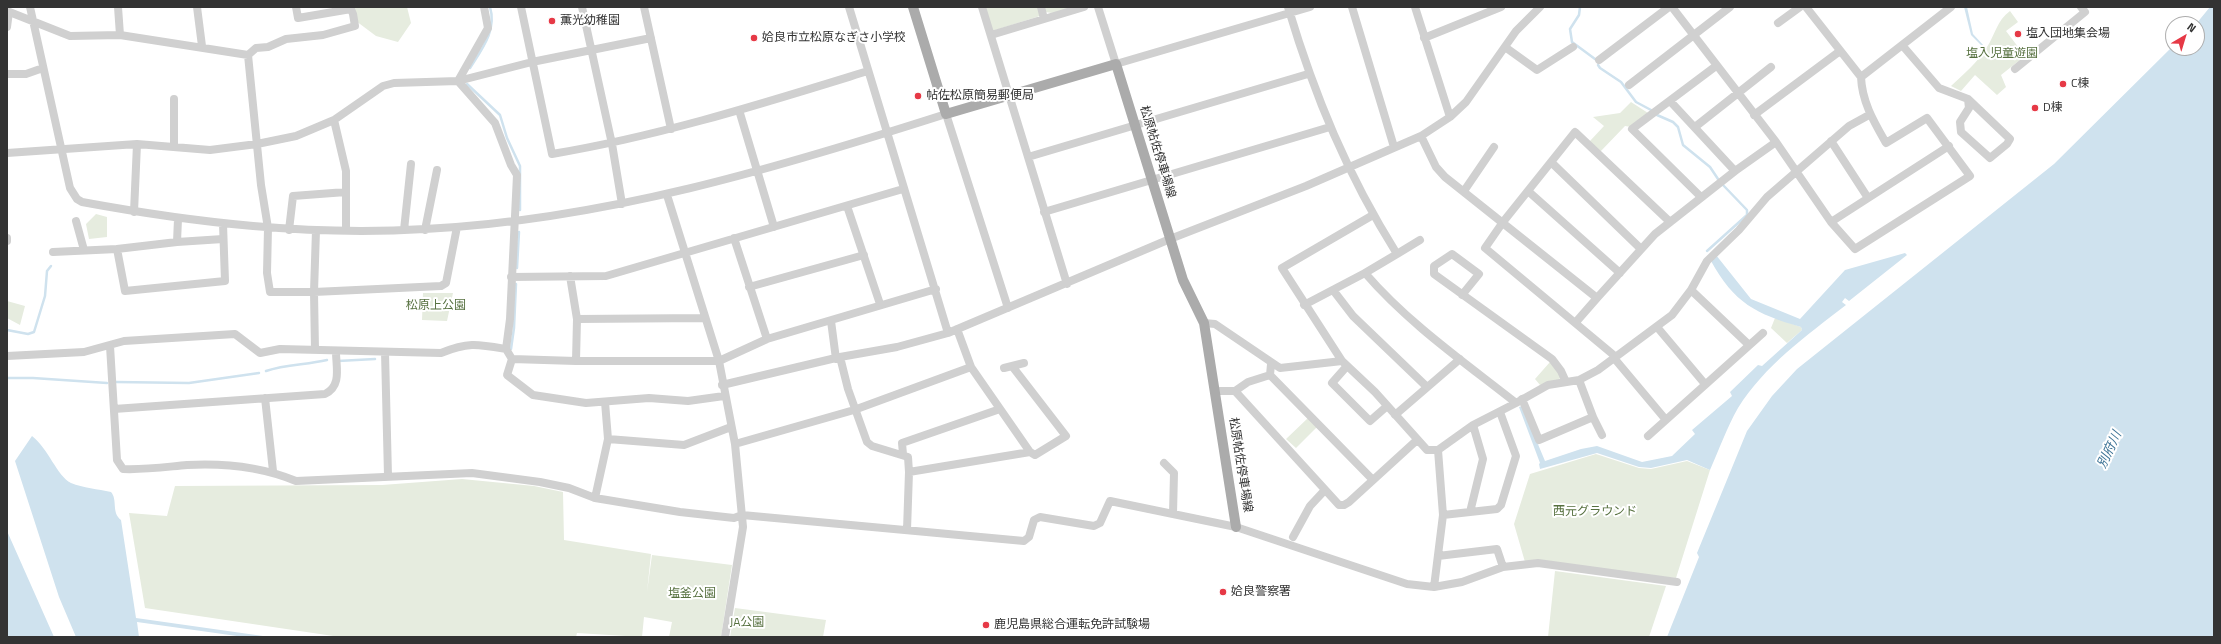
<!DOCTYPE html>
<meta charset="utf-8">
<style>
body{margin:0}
#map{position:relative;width:2221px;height:644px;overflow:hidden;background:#fff;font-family:"Titillium Web",sans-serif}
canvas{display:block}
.frame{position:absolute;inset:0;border:8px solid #333;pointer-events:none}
.north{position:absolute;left:2165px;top:16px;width:40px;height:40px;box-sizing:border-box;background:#fff;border:1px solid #adadad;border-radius:50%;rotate:38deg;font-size:11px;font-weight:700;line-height:16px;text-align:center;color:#333}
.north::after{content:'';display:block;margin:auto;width:14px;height:18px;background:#e63946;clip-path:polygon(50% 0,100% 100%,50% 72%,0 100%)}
</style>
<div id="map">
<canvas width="2221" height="644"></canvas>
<div class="frame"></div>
<div class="north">N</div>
</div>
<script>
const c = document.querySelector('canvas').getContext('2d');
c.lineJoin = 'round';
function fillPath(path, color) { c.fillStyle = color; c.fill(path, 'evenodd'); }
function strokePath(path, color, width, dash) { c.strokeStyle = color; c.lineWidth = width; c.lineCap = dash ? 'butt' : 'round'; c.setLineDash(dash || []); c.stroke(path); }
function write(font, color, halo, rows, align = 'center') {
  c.font = font + ' "Titillium Web","Noto Sans JP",sans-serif'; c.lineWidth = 4; c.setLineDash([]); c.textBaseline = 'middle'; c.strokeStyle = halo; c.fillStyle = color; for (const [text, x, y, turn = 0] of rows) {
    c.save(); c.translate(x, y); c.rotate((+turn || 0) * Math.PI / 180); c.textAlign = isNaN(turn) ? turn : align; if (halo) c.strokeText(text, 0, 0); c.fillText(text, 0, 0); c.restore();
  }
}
fillPath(new Path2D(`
 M353,7H407L411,23L398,42L376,36L356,21Z
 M985,7H1038L1040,16L992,31Z
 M1043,7H1073L1052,13L1045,12Z
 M2010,11L2018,22L2006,31L2025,56L2001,75L2006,87L1997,95L1975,75L1961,91L1951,86C1964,74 1977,63 1987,47C1995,35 1997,20 2010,11Z
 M1631,102L1648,113L1631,127L1625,126L1600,152L1589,142L1604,126L1593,117L1620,113Z
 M96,214L107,217V237L89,239L86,224Z
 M423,293H453L447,321L422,320Z
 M7,301L25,306L20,325L7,318Z
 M1775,318L1801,327L1802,330L1787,343L1771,328Z
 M1550,362L1561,376L1559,380L1540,385L1535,379Z
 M1308,418L1317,427L1296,448L1286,439Z
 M1596,454L1639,468L1651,469L1687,461L1710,470L1676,578L1525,562L1514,524L1530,474Z
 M462,479L534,486L563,492L564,540L651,554L647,592L652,555L732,565L721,637H669L672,622L644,617L642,637L577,633L576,637H340L145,608L129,513L167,516L175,486L382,485Z
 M1555,571L1666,586L1649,637H1548Z
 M735,608L826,620L823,637H730Z`), '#e6ecdf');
fillPath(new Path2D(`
 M1964,7H1967L1973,34L1985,47L1984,48L1971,35Z
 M2210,7H2214V637H1667L1699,557L1697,553L1747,431L1772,396L1797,369L2054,164L2173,46V48H2197L2196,24Z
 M1905,253L1907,255L1849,301L1845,298L1842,302L1846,305C1806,336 1765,365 1738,408C1727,427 1719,450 1710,470L1687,460L1651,468L1639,467L1597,453L1540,469L1539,464L1540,463L1519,407L1522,406L1545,461L1581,449L1597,446L1642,462L1672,456L1695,434L1692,430L1732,396L1730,392L1758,365L1762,366L1802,330L1801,327C1756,314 1734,303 1711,261L1716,255L1751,299L1800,319L1845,270Z
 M32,436C48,448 57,476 71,483C83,488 98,489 111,492C118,500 111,512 121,520L136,618L270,637H244L137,622L139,637H76L59,597L15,461Z
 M7,531L54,637H7Z`), '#cfe2ee');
strokePath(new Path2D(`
 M1580,7L1579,15L1570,29L1572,42L1595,59
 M1598,65L1600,68L1621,82L1636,102L1651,110
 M470,68C482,49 497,30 490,7
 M467,84L500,115L507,138L520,166V210
 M1657,115L1673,122L1678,127L1683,145L1710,167L1718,179
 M1707,251L1747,215V210L1723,185
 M517,268L519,232
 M7,330L28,334L34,332L45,296L47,271L51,266
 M511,349L514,328L516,284
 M338,361L375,359
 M266,371C286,364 306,365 327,360
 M7,378H33L107,383
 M116,382L189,383L259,373`), '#cfe2ee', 2.5);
strokePath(new Path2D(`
 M30,7L70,188L77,199L82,202C196,223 310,236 425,229C604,220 777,168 946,114L1008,308
 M118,7L120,35L248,55L261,185L268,228L267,273L270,292H314L441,286L446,283L457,227
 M197,7L202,46
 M296,7L298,18L351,9
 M521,7L552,154C660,136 764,103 868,71
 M582,7L612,144L622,204
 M644,7L671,129
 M849,7L948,333
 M982,7L1067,284
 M1041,7L1044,19
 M1098,7L1116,64L1310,7
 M1288,7C1315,97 1347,174 1397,254L1365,273C1408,323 1464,362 1516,403L1548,385L1579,380L1598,370L1672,315L1691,290L1707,261L1739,230L1767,197L1849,126L1869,115
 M1352,7L1394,147
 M1415,7L1450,117
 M1672,7L1776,142L1831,222L1855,249L1970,176L1927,118L1886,143C1874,122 1862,102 1861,77L1806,7
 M7,11L70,36L120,35
 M1778,23L1800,7
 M7,27L9,12
 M991,35L1084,7
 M1424,38L1501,7
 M1902,45L1939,88L1968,99L2010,139L2007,144L1990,158L1961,132L1960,122L1969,108L1968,99
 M1505,47L1537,70L1573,47
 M248,55L256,48L268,47L286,39L323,35L355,26L353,14L350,7
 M1599,60L1669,7
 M2015,69L2085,12L2081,7
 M7,74H26L43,68
 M1861,77L1951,7
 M458,81L495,123L511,165L517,175L510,319L506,349L512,359L576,361H719L767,339L936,289
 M458,81L488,28L484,7
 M1629,85L1730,7
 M1670,101L1735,171
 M739,110L774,227
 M1754,115L1840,51
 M334,120L346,171V230
 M1695,127L1771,67
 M1421,136L1436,167L1445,177L1597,298L1655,234L1735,171L1776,142
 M1831,141L1868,198
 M174,147V99
 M7,153L137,144L210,150L257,144L296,136L334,120L383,86L394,83L458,81L532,62L651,38
 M1028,157L1308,74
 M1551,162L1641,249
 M1464,191L1494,147
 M1528,191L1620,273
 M667,195L719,361L735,444L743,527L725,637
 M1701,197L1632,129L1716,66
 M847,206L880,304
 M134,212L137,144
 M1044,212L1330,127
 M1373,215L1282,268L1342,361L1375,392L1427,450H1438L1473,425L1516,403
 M178,219L177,242L117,249L125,291L225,281L223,224
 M76,221L84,250
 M1831,222L1949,146
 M289,230L293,196L346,192
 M404,230L411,164
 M425,230L437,170
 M7,238V241
 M734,238L767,339
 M177,242L223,239
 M53,252L117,249
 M1397,254L1420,240
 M570,276L577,319L576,361
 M511,277L606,276L903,189
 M749,287L864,255
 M1333,290L1353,316L1427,387
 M1691,290L1749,345
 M1462,295L1479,274L1452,254L1434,266V274L1552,359L1561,371L1566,382
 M1304,305L1365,273
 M577,319L705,318
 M831,321L836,359
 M1576,322L1597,298
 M1204,323L1215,324L1280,368L1342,361
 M1657,327L1705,384
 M110,346L117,460L123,469C144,470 165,467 187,465C224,463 262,467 296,481L472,473L540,482L569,488L595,498L680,512L734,518L742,515L1024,541L1029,537L1034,520L1040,517L1094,526L1100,523L1110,501L1236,527L1407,584L1434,587L1462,582L1503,567L1538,563L1677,582
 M315,350L314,292L316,230
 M385,352L388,476
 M7,356L84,352L124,341L235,334L260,353L280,349L441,353C468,342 477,344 506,349
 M840,357L848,389L867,442L872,446L908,457L909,472L1030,452L971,367L957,329
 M1616,357L1485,248L1503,222L1575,132L1670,222
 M1614,358L1666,420
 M512,359L507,375L533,395L586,403L649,398L688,401L724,396
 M1271,364L1270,375L1373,480
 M1012,366L1066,436L1035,455L1030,452
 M1347,366L1332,383L1370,421L1386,407
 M1004,368L1024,363
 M722,385L840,357L897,347L948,333L1170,239L1306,186L1421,136L1450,117L1466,102L1516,31L1540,7
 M1215,391H1235L1339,505H1344L1349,502L1417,440
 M1235,391L1248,382L1270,375
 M265,398L273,471
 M1522,399L1539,440L1593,417L1579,380
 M605,402L608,439L684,445L731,427
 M114,409L325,394C342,386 336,367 336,352
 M1395,415L1460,359
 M1593,417L1602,435
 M1648,436L1763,333
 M735,444L854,410L971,367
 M903,454L902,443L1000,409
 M1164,463L1174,473L1173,514
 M595,498L608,439
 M1470,512L1483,459L1473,425
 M1443,515L1497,509L1501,505L1516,456L1500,412
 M907,530L909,472
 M1293,537L1310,506L1324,491
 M1438,556L1497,549L1503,567
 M1434,587L1443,515L1438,450`), '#d0d0d0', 8);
strokePath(new Path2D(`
 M913,7L946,114L1116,64L1183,280L1204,323L1236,527`), '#ababab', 10);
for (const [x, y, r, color] of [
 [552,21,4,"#e63946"],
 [2018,34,4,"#e63946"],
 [754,38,4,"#e63946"],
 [2063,84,4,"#e63946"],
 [918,96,4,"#e63946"],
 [2035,108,4,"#e63946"],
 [1223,592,4,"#e63946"],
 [986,625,4,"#e63946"]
]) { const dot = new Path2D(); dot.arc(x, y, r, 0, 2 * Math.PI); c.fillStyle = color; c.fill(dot); strokePath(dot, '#fff', 1.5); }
write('12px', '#333', '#fff', [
 ["薫光幼稚園",560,21],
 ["塩入団地集会場",2026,34],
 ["姶良市立松原なぎさ小学校",762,38],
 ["C棟",2071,84],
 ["帖佐松原簡易郵便局",926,96],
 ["D棟",2043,108],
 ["姶良警察署",1231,592],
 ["鹿児島県総合運転免許試験場",994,625]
], 'left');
write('12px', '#56703f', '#fff', [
 ["塩入児童遊園",2002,54],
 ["松原上公園",436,306],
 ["西元グラウンド",1595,512],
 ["塩釜公園",692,594],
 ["JA公園",747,623]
]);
write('12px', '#333', '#fff', [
 ["松原帖佐停車場線",1157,152,73],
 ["松原帖佐停車場線",1240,465,81]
]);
write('italic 13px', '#3f7597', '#fff', [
 ["別府川",2110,450,-65]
]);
</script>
